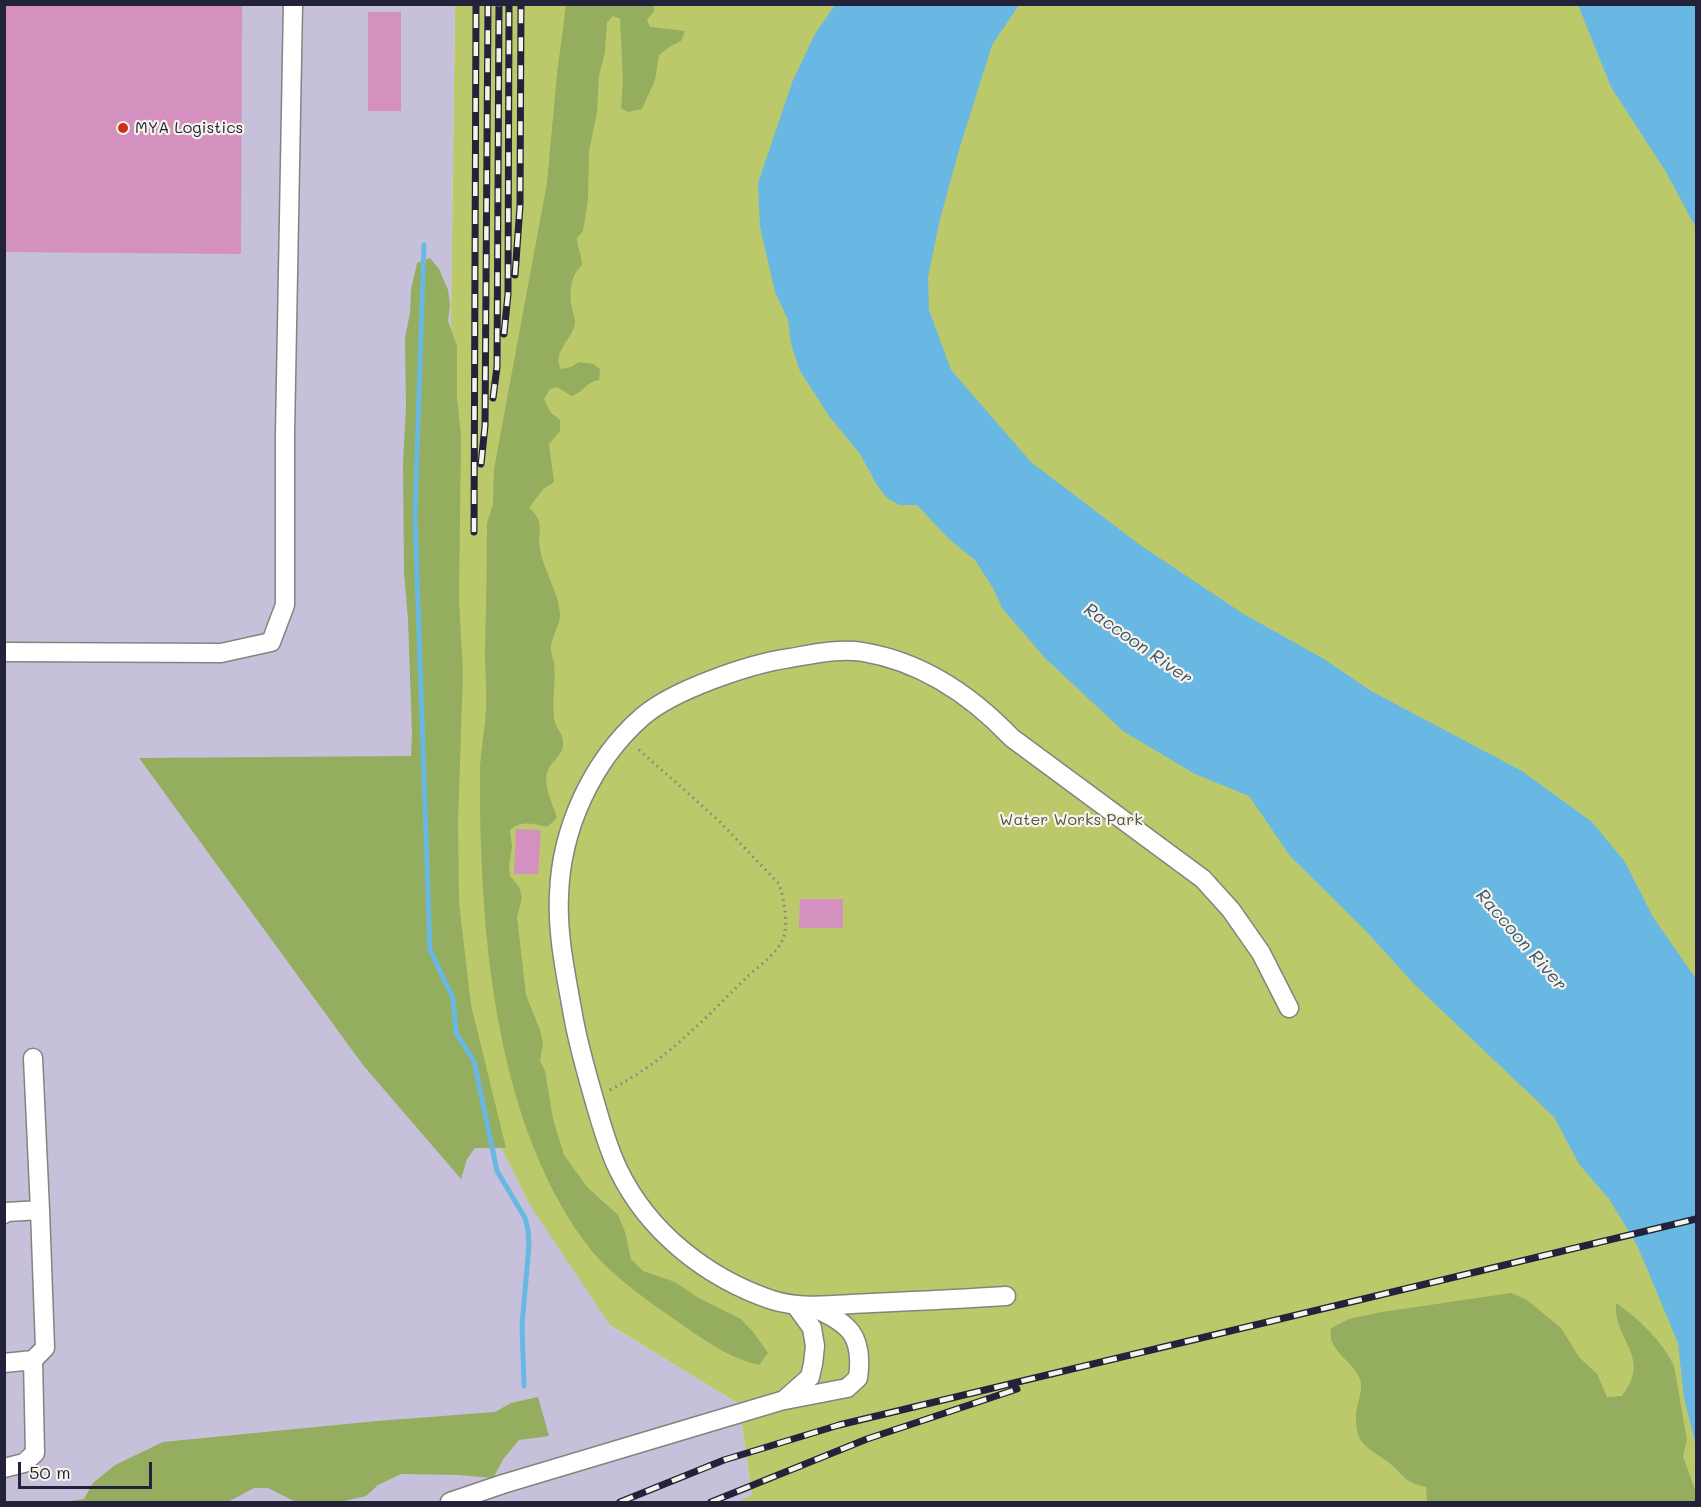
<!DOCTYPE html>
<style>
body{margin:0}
#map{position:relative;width:1701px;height:1507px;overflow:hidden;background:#eae3c2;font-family:Mali,sans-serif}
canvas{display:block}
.frame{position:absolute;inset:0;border:6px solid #22223b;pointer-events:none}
.scale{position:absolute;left:18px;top:1462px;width:134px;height:27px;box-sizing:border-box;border:3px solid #22223b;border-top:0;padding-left:8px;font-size:18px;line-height:21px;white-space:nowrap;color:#22223b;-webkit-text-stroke:4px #f7f3e8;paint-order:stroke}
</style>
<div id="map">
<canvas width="1701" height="1507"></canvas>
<div class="frame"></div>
<div class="scale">50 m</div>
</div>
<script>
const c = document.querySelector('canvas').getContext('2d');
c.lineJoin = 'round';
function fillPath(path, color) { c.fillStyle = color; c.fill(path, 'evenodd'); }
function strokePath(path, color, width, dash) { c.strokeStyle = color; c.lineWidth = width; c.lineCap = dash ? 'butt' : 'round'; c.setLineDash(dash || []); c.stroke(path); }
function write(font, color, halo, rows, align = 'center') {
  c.font = font + ' Mali,sans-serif'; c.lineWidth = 4.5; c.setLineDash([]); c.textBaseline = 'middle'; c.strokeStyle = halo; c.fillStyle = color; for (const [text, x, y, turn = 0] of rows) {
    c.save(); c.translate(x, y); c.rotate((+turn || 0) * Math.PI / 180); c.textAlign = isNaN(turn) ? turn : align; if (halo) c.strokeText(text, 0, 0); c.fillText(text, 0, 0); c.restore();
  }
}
fillPath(new Path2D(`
 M5,5H455L444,869L610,1325L739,1404L752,1496L736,1502H5Z`), '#c6c0da');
fillPath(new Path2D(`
 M455,5H1696V1502H736L752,1495L739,1404L610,1325L530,1205L473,1091L444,869Z`), '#bbc96b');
fillPath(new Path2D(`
 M566,5H654V11L647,20L650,27L685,31L681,41L671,46L659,55L655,80L642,109L628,112L621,108L623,81L620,19L613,16L607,22L605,52L599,76L597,112L589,151L588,200L583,231L577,238C577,248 582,254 582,265C570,276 569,293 572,308C573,312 575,318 575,322C574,339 551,351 561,369L571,367L579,362L593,364L600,369L599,380C586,382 585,391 572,396L557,387L550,389L544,399L550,412L560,420V431L549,444L554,482L543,489L529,508C546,522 537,531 540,549C544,572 559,592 560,615C560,626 550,638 551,650C551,654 553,659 554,663C556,680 552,700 554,718C555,729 565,733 563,747C561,756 551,762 548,770C542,785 553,803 557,818L547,827C535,824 521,820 510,830L512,847L509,865L510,876L519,887L522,898L517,917L526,995L540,1030L543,1043L540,1061L545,1071L553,1119L564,1155L587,1187L618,1215L625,1232L631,1259L643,1271L675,1282L697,1297L741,1319L754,1333L768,1353L759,1365C722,1356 695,1333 664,1312C637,1293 604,1269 585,1242C492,1115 479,920 480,767C481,748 485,729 486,710C487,691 485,671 485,652C486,609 487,566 487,523L493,504L494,469L547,183L557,74Z
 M430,258L439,269L448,290L450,305L448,321L457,346V398L461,436L459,600L463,672L458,823L459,903L471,1005L506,1148H475L467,1159L461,1179L363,1065L139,758L411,756L412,733L408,620L404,572L403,464L406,408L405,338L410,313L411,290L417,263Z
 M1511,1293L1527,1300L1561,1328L1579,1357L1597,1374L1607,1397L1622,1396C1653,1356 1613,1341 1616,1303C1637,1317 1663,1342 1674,1366L1687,1440L1683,1456L1696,1493V1502H1427L1426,1487C1401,1481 1406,1476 1388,1462C1369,1448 1355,1445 1356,1416C1356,1403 1364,1392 1360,1379C1354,1364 1338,1356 1332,1342C1330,1338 1331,1332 1331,1328L1349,1319L1382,1312Z
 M538,1397L549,1436L519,1440L504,1458L493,1478L459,1475L401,1474L378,1485L366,1496L340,1502H296L268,1488H254L228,1502H65L84,1499L93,1483L115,1465L163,1442L377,1421L495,1412L511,1403Z`), '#94ad5f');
fillPath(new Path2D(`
 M835,5H1019L992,45L959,150L940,219L928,277L929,310L951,370L1031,462L1140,545L1242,613L1324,659L1371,691L1522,771L1592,822L1625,862L1653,917L1696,979V1446L1684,1398L1678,1343L1637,1245L1609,1199L1579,1164L1554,1117L1414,984L1365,930L1290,856L1249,796L1195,774L1123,731L1045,658L1002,608L993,588L975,560L949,539L917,505H899L886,497L877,485L860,454L829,416L800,371L791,344L788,320L775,292L760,227L758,183L793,80L815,34Z
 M1578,5H1696V228L1666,172L1611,87Z`), '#68b8e3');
strokePath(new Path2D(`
 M424,245L415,516L430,950L453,998L456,1033L474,1061L497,1171L525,1218L528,1230L529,1245L522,1325L524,1386`), '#68b8e3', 5);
fillPath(new Path2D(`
 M4,4H242L241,254L4,252Z
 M368,12H401V111H368Z
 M516,829L541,830L538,874H514Z
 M800,899H843V928H799Z`), '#d490bf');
const minor = new Path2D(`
 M4,652L221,653L271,642L285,605V433L293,4
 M33,1058L40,1210
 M4,1214L7,1212L40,1210L45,1348L33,1360L4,1363
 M1006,1296C961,1299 917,1301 872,1303C839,1304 804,1310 772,1300C707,1278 648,1232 618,1169C607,1146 601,1123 594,1099C586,1071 578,1044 573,1015C566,975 557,935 559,895C561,829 592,761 642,717C673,690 749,664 790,658C813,654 840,648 863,652C923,662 971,695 1012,738L1203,879L1231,910L1261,953L1289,1008
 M785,1400L847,1388L858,1378C864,1335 849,1323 812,1307
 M4,1468L24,1463L35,1453L33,1360
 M450,1502L503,1484L784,1400L810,1377L813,1364L815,1346L812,1328L796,1306`);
strokePath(minor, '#86827e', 21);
strokePath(new Path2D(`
 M610,1090C667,1060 700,1023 745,979C757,967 776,955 783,939C789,925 784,898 779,884L719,821L636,747`), '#86827e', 3, [1.5, 4.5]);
strokePath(minor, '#fff', 18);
const rail = new Path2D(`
 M515,275L520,206L521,4
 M504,334L508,294L509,4
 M493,398L497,367L499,4
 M481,464L485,426L488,4
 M474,532L476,4
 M620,1502L724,1460L839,1425L1696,1219
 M711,1502L867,1439L1017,1389`);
strokePath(rail, '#22223b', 7);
strokePath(rail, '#f7f3e8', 4.5, [14]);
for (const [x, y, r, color] of [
 [123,128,6,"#c8321e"]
]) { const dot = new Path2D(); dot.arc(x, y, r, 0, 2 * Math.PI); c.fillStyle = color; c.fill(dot); strokePath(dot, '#f7f3e8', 2); }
write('16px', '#22223b', '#f7f3e8', [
 ["MYA Logistics",135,128]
], 'left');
write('16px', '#505449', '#f7f3e8', [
 ["Water Works Park",1071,820]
]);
write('italic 18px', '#3a5676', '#f7f3e8', [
 ["Raccoon River",1138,644,35],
 ["Raccoon River",1521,940,49]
]);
</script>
